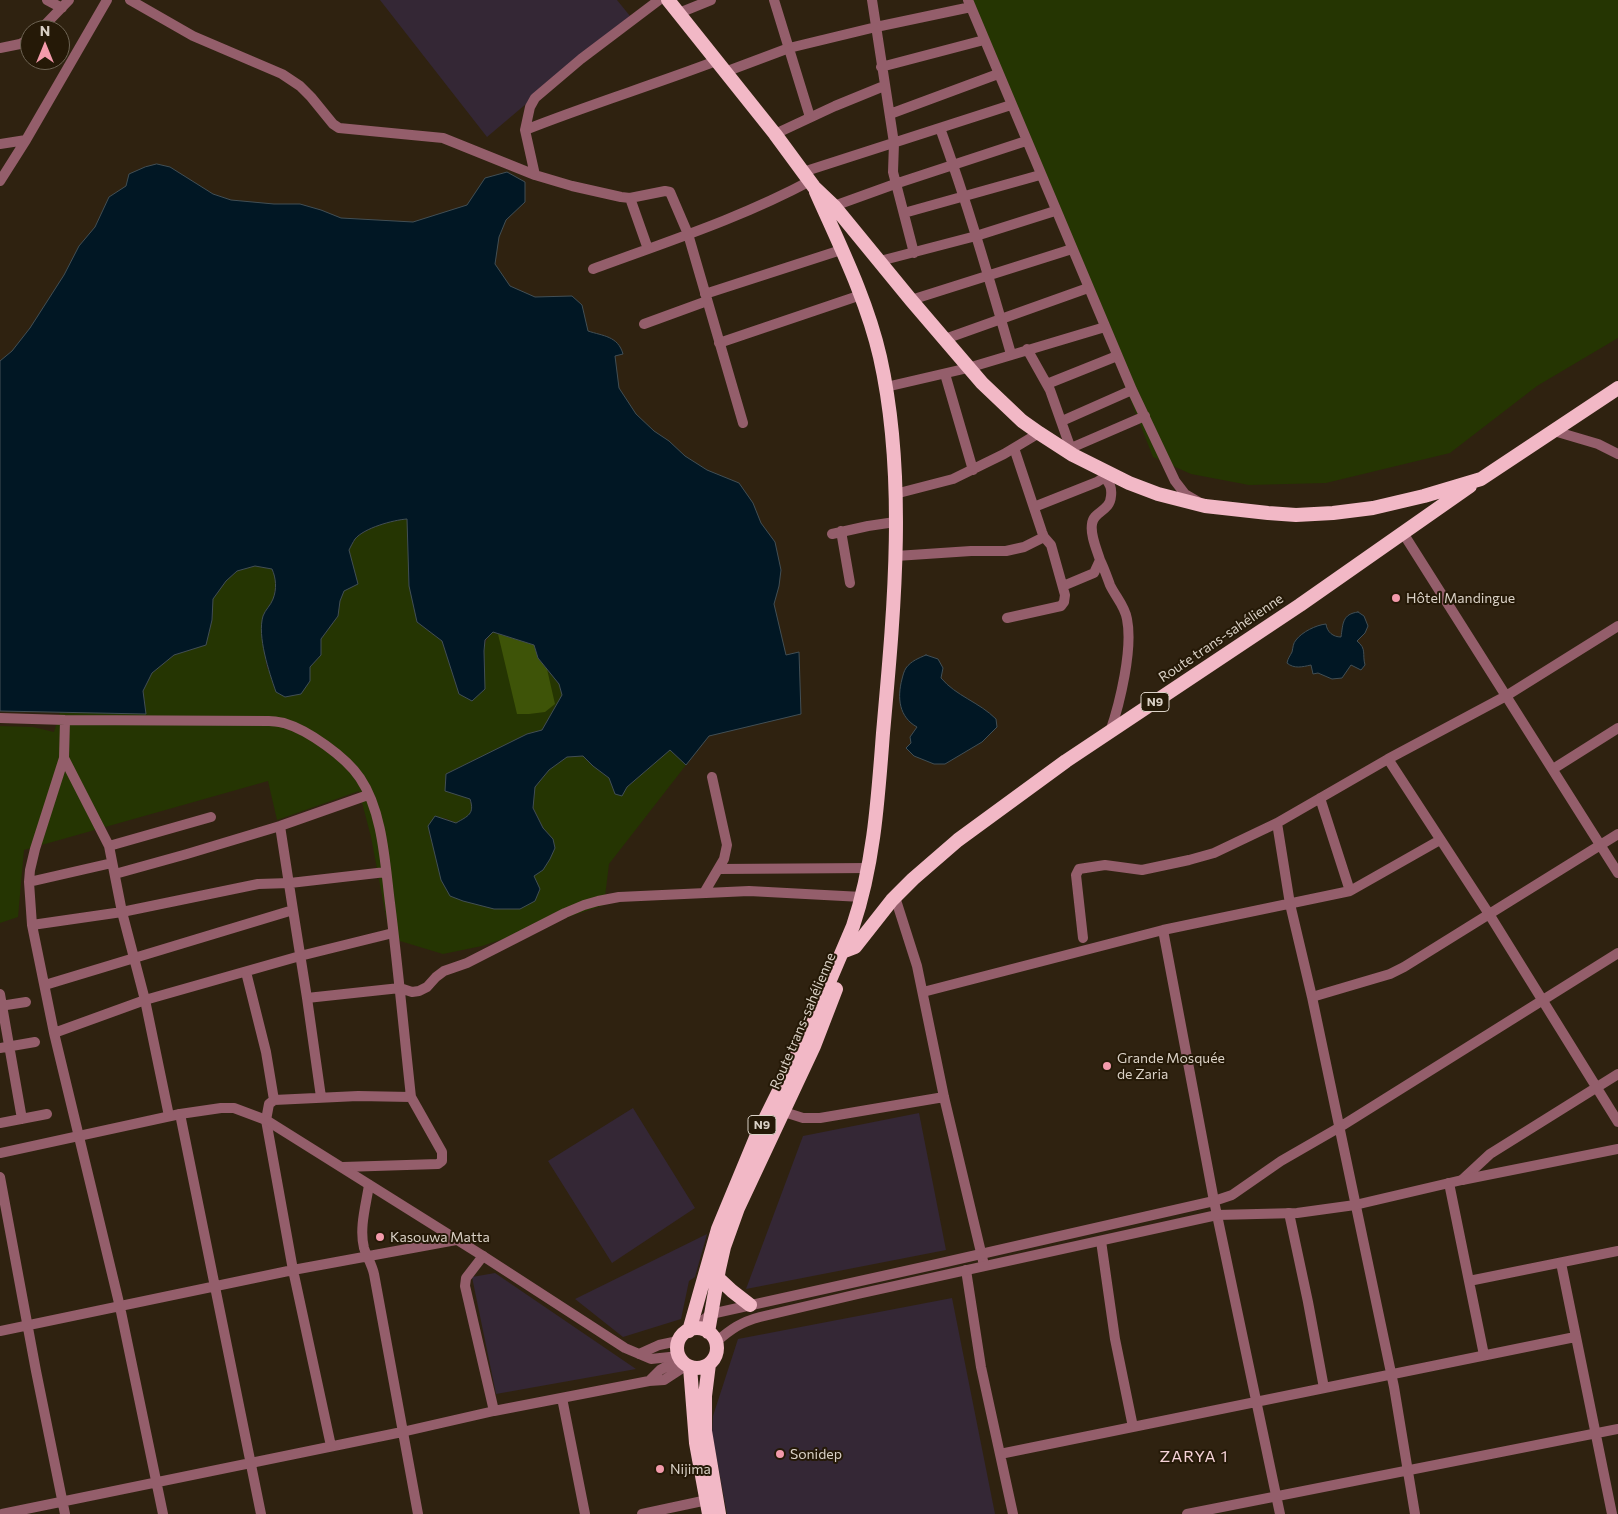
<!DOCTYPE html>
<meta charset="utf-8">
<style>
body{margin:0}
#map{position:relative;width:1618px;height:1514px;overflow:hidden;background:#2f2210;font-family:Commissioner,sans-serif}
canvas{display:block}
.north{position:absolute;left:20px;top:20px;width:50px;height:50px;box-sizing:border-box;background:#251907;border:1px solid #6d6353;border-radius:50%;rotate:0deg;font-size:14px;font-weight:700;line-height:20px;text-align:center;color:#dad1c6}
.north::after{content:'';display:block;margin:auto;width:18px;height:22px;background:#f39aab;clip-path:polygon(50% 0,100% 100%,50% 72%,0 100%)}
</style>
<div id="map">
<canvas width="1618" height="1514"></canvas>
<div class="north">N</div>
</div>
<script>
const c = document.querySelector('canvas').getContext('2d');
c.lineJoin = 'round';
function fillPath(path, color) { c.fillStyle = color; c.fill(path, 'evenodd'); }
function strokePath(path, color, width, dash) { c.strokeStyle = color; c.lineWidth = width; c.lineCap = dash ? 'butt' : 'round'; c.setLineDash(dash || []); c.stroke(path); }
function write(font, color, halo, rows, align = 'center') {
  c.font = font + ' Commissioner,sans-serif'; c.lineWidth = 4; c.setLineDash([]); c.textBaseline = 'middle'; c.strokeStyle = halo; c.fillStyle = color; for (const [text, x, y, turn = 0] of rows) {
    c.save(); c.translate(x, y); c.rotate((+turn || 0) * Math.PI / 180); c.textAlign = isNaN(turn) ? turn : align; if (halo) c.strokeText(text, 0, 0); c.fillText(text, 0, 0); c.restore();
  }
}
fillPath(new Path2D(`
 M380,0H617L630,16L487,137Z
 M633,1108L695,1208L612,1263L548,1161Z
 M919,1113L946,1250L746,1289L803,1136Z
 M707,1234L695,1277L689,1281L681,1319L623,1337L575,1299Z
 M495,1273L636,1369L496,1394L472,1277Z
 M952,1298L995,1514H727L712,1433L713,1416L738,1339Z`), '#342735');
fillPath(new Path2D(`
 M967,0H1618V338L1537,386L1450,453L1326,483L1249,485L1191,474L1153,457L1093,305Z
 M407,519L417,622L442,641L459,694L485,668C484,653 481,644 493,632L534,645L538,658L559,684L562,695L542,730L527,734L446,774C454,783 479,801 470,814C467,818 460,820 456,823L445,818L429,834L434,848L534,876L553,839L543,828L533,807L535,787L549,770L567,757L583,756L593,766L609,778L615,794L627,787L670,750L686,765L609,864L604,905L482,946L443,954L390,938L371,837L359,791L277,820L268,781L24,850L18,917L0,923V726L33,727L54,732L60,712L146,714L143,691L152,673L174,655L206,645L212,620L213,599L226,581L237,571L255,566L272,569L276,579L274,598L263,616L262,636L267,669L310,681V667L321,655V639L338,616L340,601L352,564L349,549C351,546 353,542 355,539C365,528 393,520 407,519Z`), '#253502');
fillPath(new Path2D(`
 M498,634L534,645L538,658L547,669L555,704L545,712L529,714H517Z`), '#3e5408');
const water = new Path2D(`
 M157,164L170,167L213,194L231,200L274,204H300L321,210L341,218L413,222L467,205L485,178L507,172L525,182V202L506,220L499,237L495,264L510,286L535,297L572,296L582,305L588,331C603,336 618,336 623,354L615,356L619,388L636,414L654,431L669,441L685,456L707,470L739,483L753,503L761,523L775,542L781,570L779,586L774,604L786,655L799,652L801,714L709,736L686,765L670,750L627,787L622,796L615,794L609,778L593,766L583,756L567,757L549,770L535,787L533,808L543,828L553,839L555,848L550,859L543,870L534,876L540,889L535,901L520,909H494L463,901L450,896L441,880L428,826L435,816L456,823C468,816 475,814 470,799L445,791L446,774L527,734L542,730L562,695L559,684L538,658L534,645L493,632L485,640L484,651L485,689L472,701L459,694L442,641L417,622L409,586L407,519C393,520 364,528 355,539C353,542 351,546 349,550L358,584L344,591L340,601L338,616L321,639V655L310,667V681L301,694L285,697L276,692C269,672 257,636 263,616C265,610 271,605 273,599C277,589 276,578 272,569L255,566L237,571L226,581L213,599L212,620L206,645L174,655L152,673L143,691L146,714L0,711V361L12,351L30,328L64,275L79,246L95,227L109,197L126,186L129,174L145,167Z
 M1358,612L1364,616L1368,626L1365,633L1357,641C1367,649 1362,654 1365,665L1361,670L1351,665L1342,678L1332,679L1318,673L1313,674L1311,665C1302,667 1294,669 1287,663C1288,658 1290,656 1292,652C1293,648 1293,643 1296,640C1302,632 1316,625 1326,624C1327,632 1333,637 1341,637C1343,624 1342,614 1358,612Z
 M926,655L938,659L943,668L941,678C956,696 979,702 996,719L997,727L982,742L945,764H934L914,756L906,748L911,743L910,737L917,727C899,717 897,698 902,679C903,675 904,671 906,668C911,661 919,658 926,655Z`);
fillPath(water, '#011724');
strokePath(water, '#424f55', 1);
strokePath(new Path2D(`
 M47,0L62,8
 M130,0L193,36L282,74L300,86L311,97L333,124L339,128L443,138L535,175
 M659,0L581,59L535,98L530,107L525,130C588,105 653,85 716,61
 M774,0L810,117
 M872,0L894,143L893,172L914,253
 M968,0L1132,390L1175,481L1185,494L1197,501
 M679,13L711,0
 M40,30L69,0
 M0,48L20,44L30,39
 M881,67L984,40
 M725,72L789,48L876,27L971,7
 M890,114L998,74
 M940,128C967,202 989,278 1011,354
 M525,130L535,175L572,186L621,197L630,198L665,191L670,192L688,234L743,423
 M775,134L835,106L884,86
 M0,144L26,140
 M803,172L1011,105
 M0,181L26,140L107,0
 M630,198L648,249
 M834,206L895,184L1026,141
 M904,213L1040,175
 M880,261L976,236L1055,211
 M593,269C666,242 741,218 810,181
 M705,294L841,250
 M911,300L1072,249
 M644,324L707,301
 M945,339L1088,288
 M719,343L861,295
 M1027,349L1050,390L1073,455
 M945,374L973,470
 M1047,384L1117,356
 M886,387L968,368L1105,327
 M1062,421L1132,390
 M1554,431L1598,444L1618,454
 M1071,448L1145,416
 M895,494L953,479L1004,454L1039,433
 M1034,507L1097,482L1108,475
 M841,531L850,583
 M1403,533L1618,873
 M832,534L868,526L895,522
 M896,556L971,551H1006L1024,547L1044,537
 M1100,560C1104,568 1107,577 1110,585C1115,596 1125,606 1127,619C1133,649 1120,703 1110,732
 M1063,586L1094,573L1100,560C1097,550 1090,535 1092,524C1093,511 1110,512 1111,496C1112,488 1110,484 1105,478
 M1007,618L1061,606L1064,602L1065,595L1051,545L1044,537L1042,532L1014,448
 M0,718L65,720L269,721C274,721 279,722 284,723C308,730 346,757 360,778C383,812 385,864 390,903C398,968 404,1032 411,1097L358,1096L274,1100L269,1104L266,1120L293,1270L331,1446
 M64,758L109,846L122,912L145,1000L169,1116
 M1388,759L1489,914L1618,1122
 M1553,769L1618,728
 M1320,798L1350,891
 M1277,823L1290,904L1312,997L1394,1387L1415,1514
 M109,846L211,817
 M112,863L29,882L32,925L54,1033L120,1307L163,1514
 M719,869L869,868
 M115,874L187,854L280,826L368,795
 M29,882L30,870L35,849L64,758L65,720
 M704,893L724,859L727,845L712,777
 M895,897L917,966L944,1097L984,1265
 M293,910L307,998L321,1097
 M32,925L122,912L258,884L290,883L386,872
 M1163,930L1214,1201L1232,1195L1281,1161L1340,1127L1618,953
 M1083,938L1076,875L1079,869L1105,865L1142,870L1189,860L1214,853L1277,823L1388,759L1506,696L1618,626
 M246,972L266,1052L274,1100
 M45,985L293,910L280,826
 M923,992L1163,930L1350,891L1440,840
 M0,994L22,1119
 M1312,997L1390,974L1404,967L1618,834
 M307,998L400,988L412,992L419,991L427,987L436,977L444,971L467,963L565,913L584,905L598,901L619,897L749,891L862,897
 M0,1006L26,1002
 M54,1033L145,1000L300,956L393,933
 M0,1048L35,1042
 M778,1110L803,1118H820L944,1097
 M180,1114L261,1514
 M0,1123L47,1114
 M343,1167L438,1164L442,1161V1152L411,1097
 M0,1177L36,1371L65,1514
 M1462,1180L1490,1154L1618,1074
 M1449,1183L1484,1355
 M369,1185C366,1205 359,1228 364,1248C367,1257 372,1265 374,1274L418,1514
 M1289,1213L1308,1302L1324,1388
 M1217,1215L1280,1514
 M1101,1241L1115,1339L1133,1427
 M483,1256L466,1278L465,1286L494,1411
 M1561,1263L1612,1514
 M966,1270L981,1367L1013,1514
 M1469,1281L1618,1251
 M0,1331L293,1270L456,1240
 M649,1381L660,1370L680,1359
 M562,1398L585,1514
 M1000,1454L1575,1337
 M2,1514L402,1432L494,1411L649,1381L664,1380L687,1365
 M642,1514L712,1499
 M1187,1514L1618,1429`), '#945e6b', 10);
strokePath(new Path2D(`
 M0,1153L180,1114L221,1108H234L266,1120L483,1256L625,1348L651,1359L679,1356
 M689,1331L711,1314L720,1312L937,1264L1214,1201L1217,1215
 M716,1342C731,1329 741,1322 760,1317L858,1294L1217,1215L1297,1213L1355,1205L1462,1180L1618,1149
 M639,1354L659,1345L678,1341`), '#945e6b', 10);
strokePath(new Path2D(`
 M668,0L775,134L814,187L834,206L911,300L982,383L1022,421L1039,433L1073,455L1129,483L1158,494L1205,506L1268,513L1296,515L1333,513L1373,508L1424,496L1481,479L1618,388
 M842,952L855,947L892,900L913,879L958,840L1066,761L1300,605L1470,486
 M717,1277L732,1291L750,1305
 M677 1348a20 20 0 1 1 40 0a20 20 0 1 1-40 0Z
 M689,1331L718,1229L757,1135L807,1034L853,926C874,864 878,798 883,733C894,611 907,477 880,357C867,300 840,246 816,192
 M708,1332L719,1269L724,1247L738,1208L814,1046L836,989
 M709,1364L705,1396V1431L719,1514
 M690,1367L696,1443L709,1514`), '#f2b8c6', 14);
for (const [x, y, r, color] of [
 [1396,598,5,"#f39aab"],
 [1107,1066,5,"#f39aab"],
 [380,1237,5,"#f39aab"],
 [780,1454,5,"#f39aab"],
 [660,1469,5,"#f39aab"]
]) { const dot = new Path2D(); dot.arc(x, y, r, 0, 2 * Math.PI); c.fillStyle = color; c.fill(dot); strokePath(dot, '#251907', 2); }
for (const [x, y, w] of [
 [1155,702,28],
 [762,1125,28]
]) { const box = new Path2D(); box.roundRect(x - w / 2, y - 9.5, w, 19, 4); c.fillStyle = '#251907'; c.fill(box); strokePath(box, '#dad1c6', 1); }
write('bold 12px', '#dad1c6', null, [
 ["N9",1155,702],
 ["N9",762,1125]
]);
write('14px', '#dad1c6', '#251907', [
 ["Hôtel Mandingue",1406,598],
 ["Grande Mosquée",1117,1058],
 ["de Zaria",1117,1074],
 ["Kasouwa Matta",390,1237],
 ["Sonidep",790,1454],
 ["Nijima",670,1469]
], 'left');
write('14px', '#dad1c6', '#251907', [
 ["Route trans-sahélienne",1221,638,-34],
 ["Route trans-sahélienne",803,1021,-67]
]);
c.letterSpacing = '1px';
write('16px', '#f6d3d9', '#251907', [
 ["ZARYA 1",1194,1457]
]);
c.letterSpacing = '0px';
</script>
